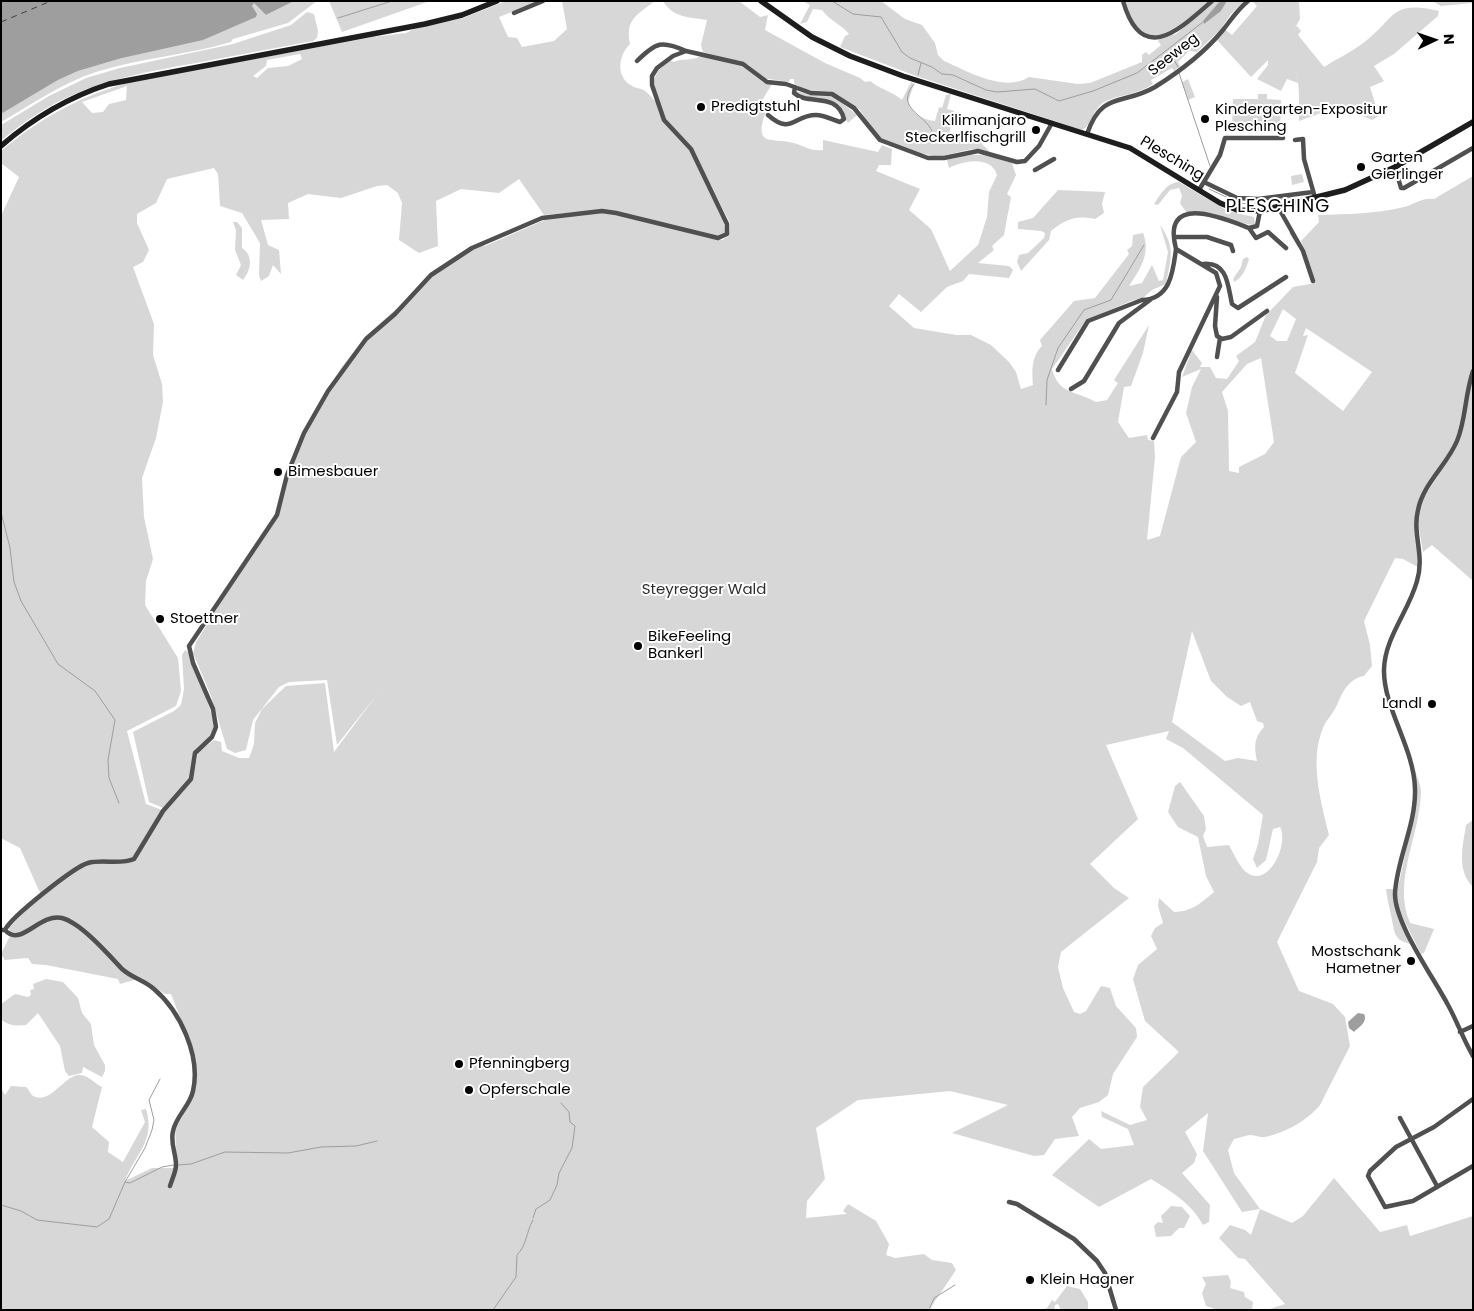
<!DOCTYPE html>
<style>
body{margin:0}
#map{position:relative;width:1474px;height:1311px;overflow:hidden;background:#fff;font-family:Poppins,sans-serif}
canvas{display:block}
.frame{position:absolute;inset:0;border:2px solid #000;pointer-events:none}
.north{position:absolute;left:1409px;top:15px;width:50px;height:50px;-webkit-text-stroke:4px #fff;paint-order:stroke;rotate:87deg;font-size:14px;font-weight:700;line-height:20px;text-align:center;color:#000}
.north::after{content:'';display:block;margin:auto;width:18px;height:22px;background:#000;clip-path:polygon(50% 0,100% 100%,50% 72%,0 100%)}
</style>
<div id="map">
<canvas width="1474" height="1311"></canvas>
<div class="frame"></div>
<div class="north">N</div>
</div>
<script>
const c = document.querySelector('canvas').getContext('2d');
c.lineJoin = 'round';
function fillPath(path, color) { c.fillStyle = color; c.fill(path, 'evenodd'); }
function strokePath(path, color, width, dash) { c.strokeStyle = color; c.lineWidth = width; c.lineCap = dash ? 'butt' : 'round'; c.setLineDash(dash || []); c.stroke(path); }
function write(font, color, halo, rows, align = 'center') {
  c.font = font + ' Poppins,sans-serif'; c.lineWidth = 4; c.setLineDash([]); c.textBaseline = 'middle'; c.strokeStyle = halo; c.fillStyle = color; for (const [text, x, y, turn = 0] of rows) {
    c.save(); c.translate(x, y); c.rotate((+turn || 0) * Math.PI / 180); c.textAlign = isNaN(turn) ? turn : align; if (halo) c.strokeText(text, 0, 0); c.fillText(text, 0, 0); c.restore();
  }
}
fillPath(new Path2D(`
 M294,1H317L288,23L233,39L231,42C187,55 140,58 96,72C62,83 32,104 1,122V114L58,80L78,71L122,58L254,3L266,15Z
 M329,1H430L342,32Z
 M506,1H539L499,17L508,37L517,38L522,47L554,41L567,29L562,1H655C637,15 625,19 630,44C617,57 616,79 634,87C638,89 642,88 645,91C650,95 655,101 659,105C653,83 650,76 669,60L674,62C682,58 693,61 701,56L742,66L763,82L772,84L760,104L766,111C752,150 774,136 797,144C808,148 812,151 823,150V140L878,152L882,145L892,149L891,165H879L876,171L920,189L909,210L931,229L950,271L978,245L987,217L989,192L997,175C991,155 963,161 949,168L947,160C976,152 983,153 1012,163L1016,175L1007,194L1011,197L1004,235L992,246L994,250L978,263L1009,266L1013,270L1009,278L969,274L963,281L947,287L921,312L899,294L889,306L914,328L956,335H971L991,345L1009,362L1016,372L1021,389L1033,385C1032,371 1031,357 1042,346L1040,340L1074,301L1095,298L1129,254L1127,250L1132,246L1133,235L1143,233C1151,254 1140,269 1129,286L1142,283L1152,265L1159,281L1163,280L1168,252L1160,225C1176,248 1171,257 1166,284L1152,290L1143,298L1131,301L1086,320L1052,369C1059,395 1075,390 1096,402L1107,400L1118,383L1114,380L1149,325L1143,353L1131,386L1124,387L1118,422L1129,438L1147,435L1148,440L1154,441L1155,457L1147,540L1160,536L1181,457L1196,442L1186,413L1192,387L1201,369L1182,377L1192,350L1202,363L1200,367H1210L1216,378L1227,379L1239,361L1236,356L1255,342L1266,315L1293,287L1315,283L1301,241L1319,222L1318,215C1347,214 1377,214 1404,207C1415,204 1422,197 1434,199L1473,176V366L1455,443L1418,503L1416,510L1418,567L1403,559L1395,558L1364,621L1370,645L1372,666L1364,676C1349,678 1342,693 1337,705C1333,714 1326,720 1323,728C1309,761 1321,802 1329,835L1319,848L1317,862L1277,942L1299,991L1333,1004L1345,1017L1350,1046L1320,1105C1308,1120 1285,1133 1265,1137C1260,1138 1255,1135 1249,1135C1244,1136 1239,1138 1234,1139L1228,1150L1234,1173L1260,1209L1292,1223L1303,1216L1334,1178L1380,1232L1407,1225L1410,1236L1473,1216V1310H1267L1285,1304L1245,1259L1238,1258L1219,1238L1230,1225L1245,1230L1251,1235L1260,1209L1242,1212L1203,1151L1208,1113L1185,1132L1197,1154L1194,1163L1182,1173L1210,1205L1209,1222L1203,1225C1191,1203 1172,1192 1151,1179L1099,1207L1052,1175L1089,1139L1101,1149L1134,1145L1128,1129L1102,1117L1101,1111L1130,1125L1147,1120L1140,1107L1143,1087L1179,1052L1145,1021L1133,979L1138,965L1157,949L1151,936L1155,928L1163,923L1158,906L1159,898L1174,912C1191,912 1201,903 1214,892L1206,876L1198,837L1178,827L1168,812L1175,786L1180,782L1204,816L1206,829L1203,836L1207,847L1229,845C1234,854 1240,869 1249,874C1270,886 1289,843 1280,827L1273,829L1266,860L1257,868L1253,859L1258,844L1263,815L1183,748L1166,739L1169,731L1106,745L1138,819L1090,864L1114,888L1129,898L1061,952L1058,967L1063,988L1074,1012L1080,1014L1086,1011L1101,986L1110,988L1116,1006L1136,1028L1137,1037L1113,1074L1108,1095L1099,1102L1080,1108L1072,1117L1079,1136L1055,1139L1044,1155L1034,1156L952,1133L1008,1105L950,1091L858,1100L816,1128L825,1179L807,1201L806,1218L847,1214L843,1211L848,1204L876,1221L889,1244L886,1255L895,1258L924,1254L932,1260L952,1263L956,1270L929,1310H1V1088L5,1095L11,1086L26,1087C29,1089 30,1094 33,1096C50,1105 63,1077 78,1075C87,1074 94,1083 102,1087L92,1127L109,1142L108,1152L123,1162L145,1122L141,1110L146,1109C156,1141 135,1154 125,1181L152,1168H177L175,1129L192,1101L195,1071L182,1022L171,994H165L141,978L120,984L118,979L46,965L32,964L28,958L5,960L1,954L10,936L9,928L41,895L20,848L1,838V216L19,177L1,163V151C40,118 81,96 130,82L373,37L406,33L414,29L463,18ZM300,54L302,59L288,66L268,68L257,78L253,76L266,66L267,60ZM127,86L126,100L109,104L103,112L92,113L82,102ZM691,146L730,223L729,236L722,240L602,212L547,219L485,246L479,243L428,275L405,301L367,335L341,368L299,439L273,519L196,642L193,653L211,696L227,749L235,753L246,750L253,720L279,687L289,682L327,680L337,745L378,693L373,660L378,693L334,752L325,683L286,686L262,709L255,723L254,744L249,758H239L222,751L221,742L214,740L198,752L193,778L165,811L146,804L127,731L176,706L181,691L178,658L145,605L146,581L153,559L144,517L142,478L156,438L163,402L162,384L153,355L154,324L133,267L143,262L149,250L137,223V214L156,203L167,179L214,168L218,174L220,206L242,213L260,243L259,275L261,281L269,276L273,265L281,274L279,250L268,245L261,220L289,219L288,203L308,194L341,198L377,186L387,185L398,193L402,203L399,240L419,253L438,246L436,201L461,189L499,193L519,179L544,215L600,210L717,236L722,235L725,232L724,222L689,148ZM1283,309L1296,319L1287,341H1277L1270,336ZM1306,328L1372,372L1343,411L1295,373L1308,335L1303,336ZM1261,358L1274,442L1265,454L1239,467V473L1229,471L1228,411L1222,392L1247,364ZM1192,631L1211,681L1227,697L1241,706L1250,702L1257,721L1263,723L1264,727C1254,738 1254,746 1257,761L1238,758L1225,761L1172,722Z
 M663,1H739L760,17L768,15L765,30L825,63L860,78L865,82L870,81C881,90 892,91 902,100L911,82L914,84L908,102C914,115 921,119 935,121L939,107L942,108L946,95L951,94L947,109L954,111L949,135L974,136L990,152L972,149L938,157L916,152L884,141L874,132L860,110L833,92L805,90L794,83V79H790L789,82L762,78L749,65L703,52L701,45L707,20C689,17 673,18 663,1Z
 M803,1H881L905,19L922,25L935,43L938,55L944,61C967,71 1005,93 1029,77L1078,84L1090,83L1142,62V55L1146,52L1149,55L1161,45L1158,41L1160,39L1176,34L1214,1H1220L1221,11L1227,1H1244L1231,14L1220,30L1197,52L1189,51L1178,62L1180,66L1174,71L1172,68L1151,80L1153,84C1138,95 1120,94 1104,102C1093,109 1092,125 1082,130L916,76L840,47L845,36L849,34C841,24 830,21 822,10L813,9L807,22L800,24L810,5Z
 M1124,1H1209C1192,15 1156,53 1135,26C1130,20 1127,9 1124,1Z
 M1252,1H1299L1300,19L1295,28L1297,26L1301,31L1298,35L1324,67C1338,58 1354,51 1367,40C1396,17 1391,0 1439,11L1438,16L1394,54L1374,66L1384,81L1370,87L1379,116L1372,120L1340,106L1299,121C1299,103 1300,88 1296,71L1298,83L1287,79L1281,91L1257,79L1268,65V60L1251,77L1217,40L1226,30L1232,35L1257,6Z
 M1432,1H1473V3L1441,6Z
 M307,12L314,14L318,31L317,38L313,41C274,48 235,56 196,63C118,77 64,87 1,141V125L49,96L86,78L120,68L233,44L291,25Z
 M1188,79L1195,97L1188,100L1182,82Z
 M796,91L812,95L833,96L857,115L848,123C837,98 824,99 799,96Z
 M1258,94H1267V99L1281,100L1280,132L1232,130L1233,99H1258Z
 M1302,174L1304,182L1292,185L1291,176Z
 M1179,182L1228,211L1254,217L1255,224C1248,228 1206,209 1186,212L1180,203L1182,196L1179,188L1170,190L1158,205L1154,204C1161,194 1166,183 1179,182Z
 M1058,190L1105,192L1102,204L1104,213L1095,219C1076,215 1066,219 1051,231L1049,240L1021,271L1017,262L1019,255L1028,253L1044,238L1045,233L1041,231L1018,229V222L1033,218Z
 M233,222H237L242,228V248C254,256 251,270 243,280L236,275L241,265L235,250L236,230Z
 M1247,257L1249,259C1246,269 1243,277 1234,282L1233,279L1241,267L1243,259Z
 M1473,376V581L1432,545L1423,552L1418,523L1419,511L1424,497L1456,448Z
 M185,650L189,653L215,723L213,734L196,749L189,779L163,808L149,802L133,732L174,711L181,705L184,689L182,655Z
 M1415,770C1417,777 1421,785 1421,792C1420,836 1392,881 1410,923L1434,929L1424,953L1421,954L1399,910L1396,897L1415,808Z
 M1473,820V887C1456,870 1463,845 1466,825Z
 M1386,889H1393C1392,908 1404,927 1412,944C1395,941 1395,935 1392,920C1390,909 1387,900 1386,889Z
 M46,979L63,982L78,998L82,1013L91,1024L94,1045L105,1065V1071L102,1077L83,1067L82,1073L69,1076L65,1071L60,1046L38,1013L26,1025C17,1026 8,1026 1,1019V1004L15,994L28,997L31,995L30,990L34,989L33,984Z
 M1171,1206L1182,1207L1190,1216L1184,1228H1179L1171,1236L1156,1237L1154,1226L1158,1222L1163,1223L1161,1216Z
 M1228,1275L1231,1282L1230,1288L1244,1292L1245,1297L1253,1302L1252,1310H1218L1206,1306L1202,1293L1206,1284L1202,1277Z
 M1067,1286L1080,1289L1088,1302V1310H1061L1058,1304L1055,1305L1054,1310H1042L1047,1308L1052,1300L1055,1302Z`), '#d7d7d7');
fillPath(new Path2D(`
 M1,1H294L266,15L254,3L252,6L257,14L256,17L203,40L122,58L78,71L58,80L1,114Z
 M1220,1H1227L1221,11L1204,24L1203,21Z
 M1358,1013L1364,1014C1368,1022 1359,1027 1354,1032L1349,1028L1348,1022Z`), '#9e9e9e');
strokePath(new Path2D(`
 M832,1L853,14L881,17L902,52L910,58L932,67L942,74L953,75L986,90L997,92L1035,89L1059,101L1093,91L1137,73L1203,22
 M338,18L392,1
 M1169,51L1178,67
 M1179,73L1210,166
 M918,75L921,63
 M914,84C894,108 925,114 932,131
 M1209,189L1239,203L1250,204L1293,197
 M1290,233L1298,246
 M1046,405L1047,380L1058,348L1084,310L1111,300L1144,245
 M1,512L10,548L14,582L21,601L58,664L95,691L115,720L108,760L109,778L119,803
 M179,1165L191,1164L225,1152L288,1153L321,1147L356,1146L377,1141
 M125,1182L145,1148L152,1130L154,1120L149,1100L160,1079
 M1,1205L21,1211L37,1220L97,1227L109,1219L125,1182L130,1183L162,1167L174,1165
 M533,1218L536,1209L550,1200L557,1185L559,1173L572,1148L575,1126L570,1122L569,1112L561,1103
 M493,1310L516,1277L517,1255C527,1245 526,1232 533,1220
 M929,1310L934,1298L955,1285`), '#9e9e9e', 1);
strokePath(new Path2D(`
 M1,22L51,1`), '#3f3f3f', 1, [6, 5]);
strokePath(new Path2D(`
 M1123,1C1142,67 1180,29 1212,1
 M514,13L543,1
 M637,61C656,42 662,40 686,51
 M768,115C792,136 793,115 816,115C825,115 832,120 840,122L844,119C837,91 808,106 794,93L795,87
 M1087,134C1102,90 1123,106 1155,87C1179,72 1205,52 1223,30C1231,20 1237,10 1248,1
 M1295,140L1303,139L1304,159L1314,194
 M1395,167L1401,188H1404L1473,148
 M1035,170L1054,159
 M1204,182L1237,198L1258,199L1313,192
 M1199,190L1220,155L1225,138H1283
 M1278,207L1303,251L1313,281
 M1249,228L1256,238L1268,232L1286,248
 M1174,237H1207L1231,245L1233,251
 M1203,264C1228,261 1228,287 1232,304L1238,308L1286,277
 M1217,297L1215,326L1217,336L1222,339L1231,337L1267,311
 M1217,357L1220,338
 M1058,370L1088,321L1142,300C1171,299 1173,271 1176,249
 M1473,371C1465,394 1466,419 1457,441C1447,465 1423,484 1418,510C1412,534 1425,555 1417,581C1409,611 1385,637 1384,669C1383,708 1414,747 1415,789C1416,825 1397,858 1395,893C1394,923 1434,978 1448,1005C1457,1021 1463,1039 1473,1056
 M1071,389L1084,381L1119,323L1150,300
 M1153,438L1177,392L1179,372L1220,286L1216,273L1176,249C1161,192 1223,218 1249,228L1257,226L1260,211
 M1,930H5C11,917 74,867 88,863C102,859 121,865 134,859L163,811L191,779L195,753L212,737L216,727L213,709L193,663L189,646L277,515L287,475L304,433L328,391L366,339L395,314L431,275L472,248L542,218L602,211L616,213L718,238L727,234V224L691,149L664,120L652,85V76L657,68L673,56L686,51L743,64L767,82L786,84L811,93L832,94L854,108L880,140L928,158H944L978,151L1017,162L1025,161L1039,146L1052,123
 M5,930C21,948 39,913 62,918C81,923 108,954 122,969C132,978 144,980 154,989C180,1011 201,1056 193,1091C190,1106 176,1116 173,1131C170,1143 176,1153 176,1165C176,1172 172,1179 170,1186
 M1460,1032L1473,1026
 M1473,1099L1434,1127L1396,1147L1370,1171L1368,1176L1385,1207L1413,1201L1473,1166
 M1400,1118L1437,1186
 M1009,1202L1017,1204L1074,1239L1097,1261L1105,1273L1116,1310`), '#505050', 4.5);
strokePath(new Path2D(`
 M761,1L812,37L850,56L903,76L1130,148L1220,203L1237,210L1260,211L1345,190L1395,167L1473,122
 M1,146C33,118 69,97 109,84L425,24L462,15L497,1`), '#1d1d1d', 5.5);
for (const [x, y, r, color] of [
 [701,107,5,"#000"],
 [1205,119,5,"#000"],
 [1036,130,5,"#000"],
 [1361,167,5,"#000"],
 [278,472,5,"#000"],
 [160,619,5,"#000"],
 [638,646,5,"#000"],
 [1432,704,5,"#000"],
 [1411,961,5,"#000"],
 [459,1064,5,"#000"],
 [469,1090,5,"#000"],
 [1030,1280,5,"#000"]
]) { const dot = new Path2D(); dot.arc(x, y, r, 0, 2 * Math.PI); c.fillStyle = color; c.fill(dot); strokePath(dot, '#fff', 2); }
write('15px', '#000', '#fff', [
 ["Seeweg",1174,55,-38],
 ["Plesching",1172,159,31]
]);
write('15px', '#000', '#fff', [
 ["Predigtstuhl",711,107],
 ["Kindergarten-Expositur",1215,110],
 ["Plesching",1215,127],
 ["Kilimanjaro",1026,121,"right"],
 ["Steckerlfischgrill",1026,138,"right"],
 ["Garten",1371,158],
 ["Gierlinger",1371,175],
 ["Bimesbauer",288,472],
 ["Stoettner",170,619],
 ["BikeFeeling",648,637],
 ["Bankerl",648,654],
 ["Landl",1422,704,"right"],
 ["Mostschank",1401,952,"right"],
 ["Hametner",1401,969,"right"],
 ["Pfenningberg",469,1064],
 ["Opferschale",479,1090],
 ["Klein Hagner",1040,1280]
], 'left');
write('15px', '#2e2e2e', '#fff', [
 ["Steyregger Wald",704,590]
]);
c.letterSpacing = '1px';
write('18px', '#000', '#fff', [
 ["PLESCHING",1278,207]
]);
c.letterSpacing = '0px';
</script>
